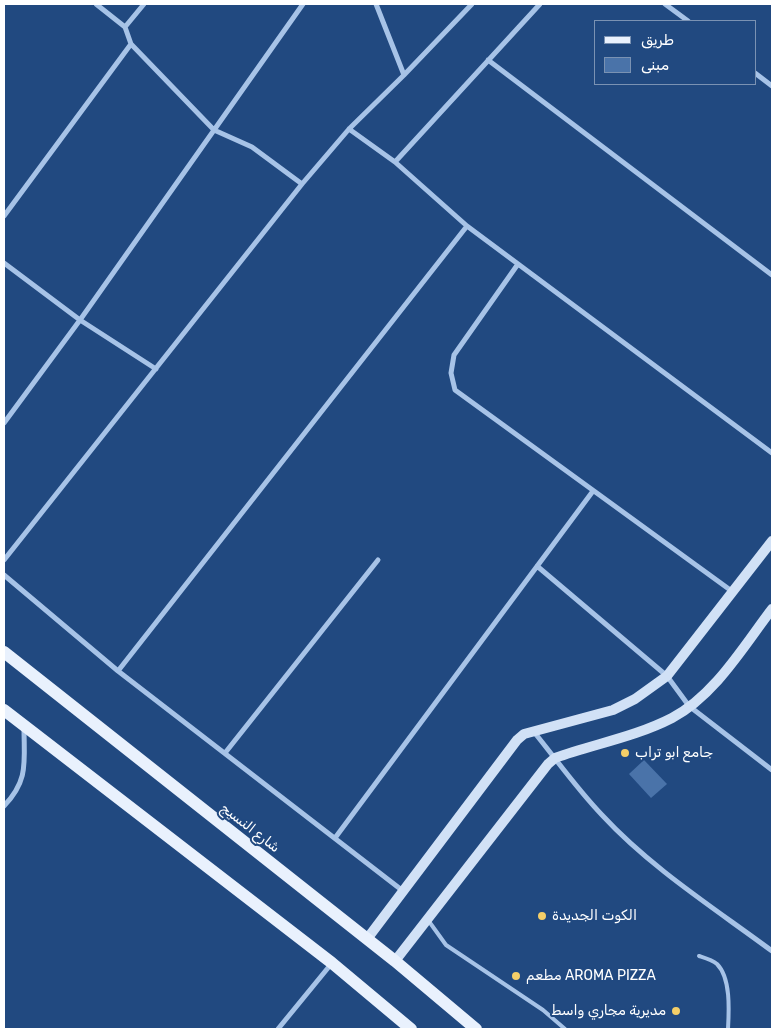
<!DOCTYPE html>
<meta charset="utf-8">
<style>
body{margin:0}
#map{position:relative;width:776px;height:1033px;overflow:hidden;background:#214980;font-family:Rubik,"Noto Naskh Arabic",sans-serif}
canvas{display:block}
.frame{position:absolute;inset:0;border:5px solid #fff;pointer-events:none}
.legend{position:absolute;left:594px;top:20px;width:162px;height:65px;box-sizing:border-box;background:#214980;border:1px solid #7a92b3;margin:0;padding:6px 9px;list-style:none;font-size:15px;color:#fff}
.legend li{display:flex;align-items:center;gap:10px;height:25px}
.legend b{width:25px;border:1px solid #7a92b3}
</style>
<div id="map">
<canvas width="776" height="1033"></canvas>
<div class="frame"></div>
<ul class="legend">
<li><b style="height:6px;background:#e9f1fd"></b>طريق</li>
<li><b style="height:14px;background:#4a73a9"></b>مبنى</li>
</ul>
</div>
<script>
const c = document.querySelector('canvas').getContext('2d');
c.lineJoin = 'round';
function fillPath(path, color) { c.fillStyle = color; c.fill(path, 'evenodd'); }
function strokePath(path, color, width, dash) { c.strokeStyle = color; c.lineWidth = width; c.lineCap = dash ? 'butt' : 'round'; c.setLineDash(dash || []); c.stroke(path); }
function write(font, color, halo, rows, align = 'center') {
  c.font = font + ' Rubik,"Noto Naskh Arabic",sans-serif'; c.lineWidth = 4; c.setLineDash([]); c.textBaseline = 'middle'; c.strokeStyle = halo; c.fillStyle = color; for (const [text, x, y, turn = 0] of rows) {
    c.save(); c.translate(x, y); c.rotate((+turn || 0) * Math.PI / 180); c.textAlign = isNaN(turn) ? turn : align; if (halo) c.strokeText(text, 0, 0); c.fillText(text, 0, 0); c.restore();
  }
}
fillPath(new Path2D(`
 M644,760L667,784L651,798L629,774Z`), '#4a73a9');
strokePath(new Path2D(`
 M428,920L446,945L543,1010L565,1029
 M699,956C705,958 712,960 717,964C731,978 729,1011 728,1029`), '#a7c3e7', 4);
strokePath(new Path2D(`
 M96,4L125,27L131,44L214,130L252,147L302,184
 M376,4L404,75
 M665,4L688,21
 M125,27L144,4
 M488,60L772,275
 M755,73L772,86
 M349,129L395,162L467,226L772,453
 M395,162L540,4
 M4,216L131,44
 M4,263L80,320L156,369
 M518,264L454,355L451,373L455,390L733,592
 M4,423L80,320L303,4
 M4,560L302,184L349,129L404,75L472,4
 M537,566L667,676L689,706L772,770
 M4,575L118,671L403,891
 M118,671L467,226
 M534,732C556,759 577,789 602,815C651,868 714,908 772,951
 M225,753L378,560
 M4,806C29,780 24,762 24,728
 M335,838L593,491
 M278,1029L332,963`), '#a7c3e7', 5);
strokePath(new Path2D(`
 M367,939L517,740L524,734L613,710L635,699L667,676L772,541
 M395,961L548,764L555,758C594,744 635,737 672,718C715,695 743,647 772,609`), '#d1e1f6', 10);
strokePath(new Path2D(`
 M4,652L395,961L476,1029
 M4,710L332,963L411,1029`), '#e9f1fd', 12);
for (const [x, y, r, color] of [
 [625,753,5,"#f4ce68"],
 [542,916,5,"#f4ce68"],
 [516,976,5,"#f4ce68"],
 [676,1011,5,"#f4ce68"]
]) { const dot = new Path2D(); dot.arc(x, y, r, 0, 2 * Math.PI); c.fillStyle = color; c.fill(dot); strokePath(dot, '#214980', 2); }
write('14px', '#fff', '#214980', [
 ["جامع ابو تراب",635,753],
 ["الكوت الجديدة",552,916],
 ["مطعم AROMA PIZZA",526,976],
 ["مديرية مجاري واسط",666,1011,"right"]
], 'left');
write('14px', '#fff', '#214980', [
 ["شارع النسيج",250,828,38]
]);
</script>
